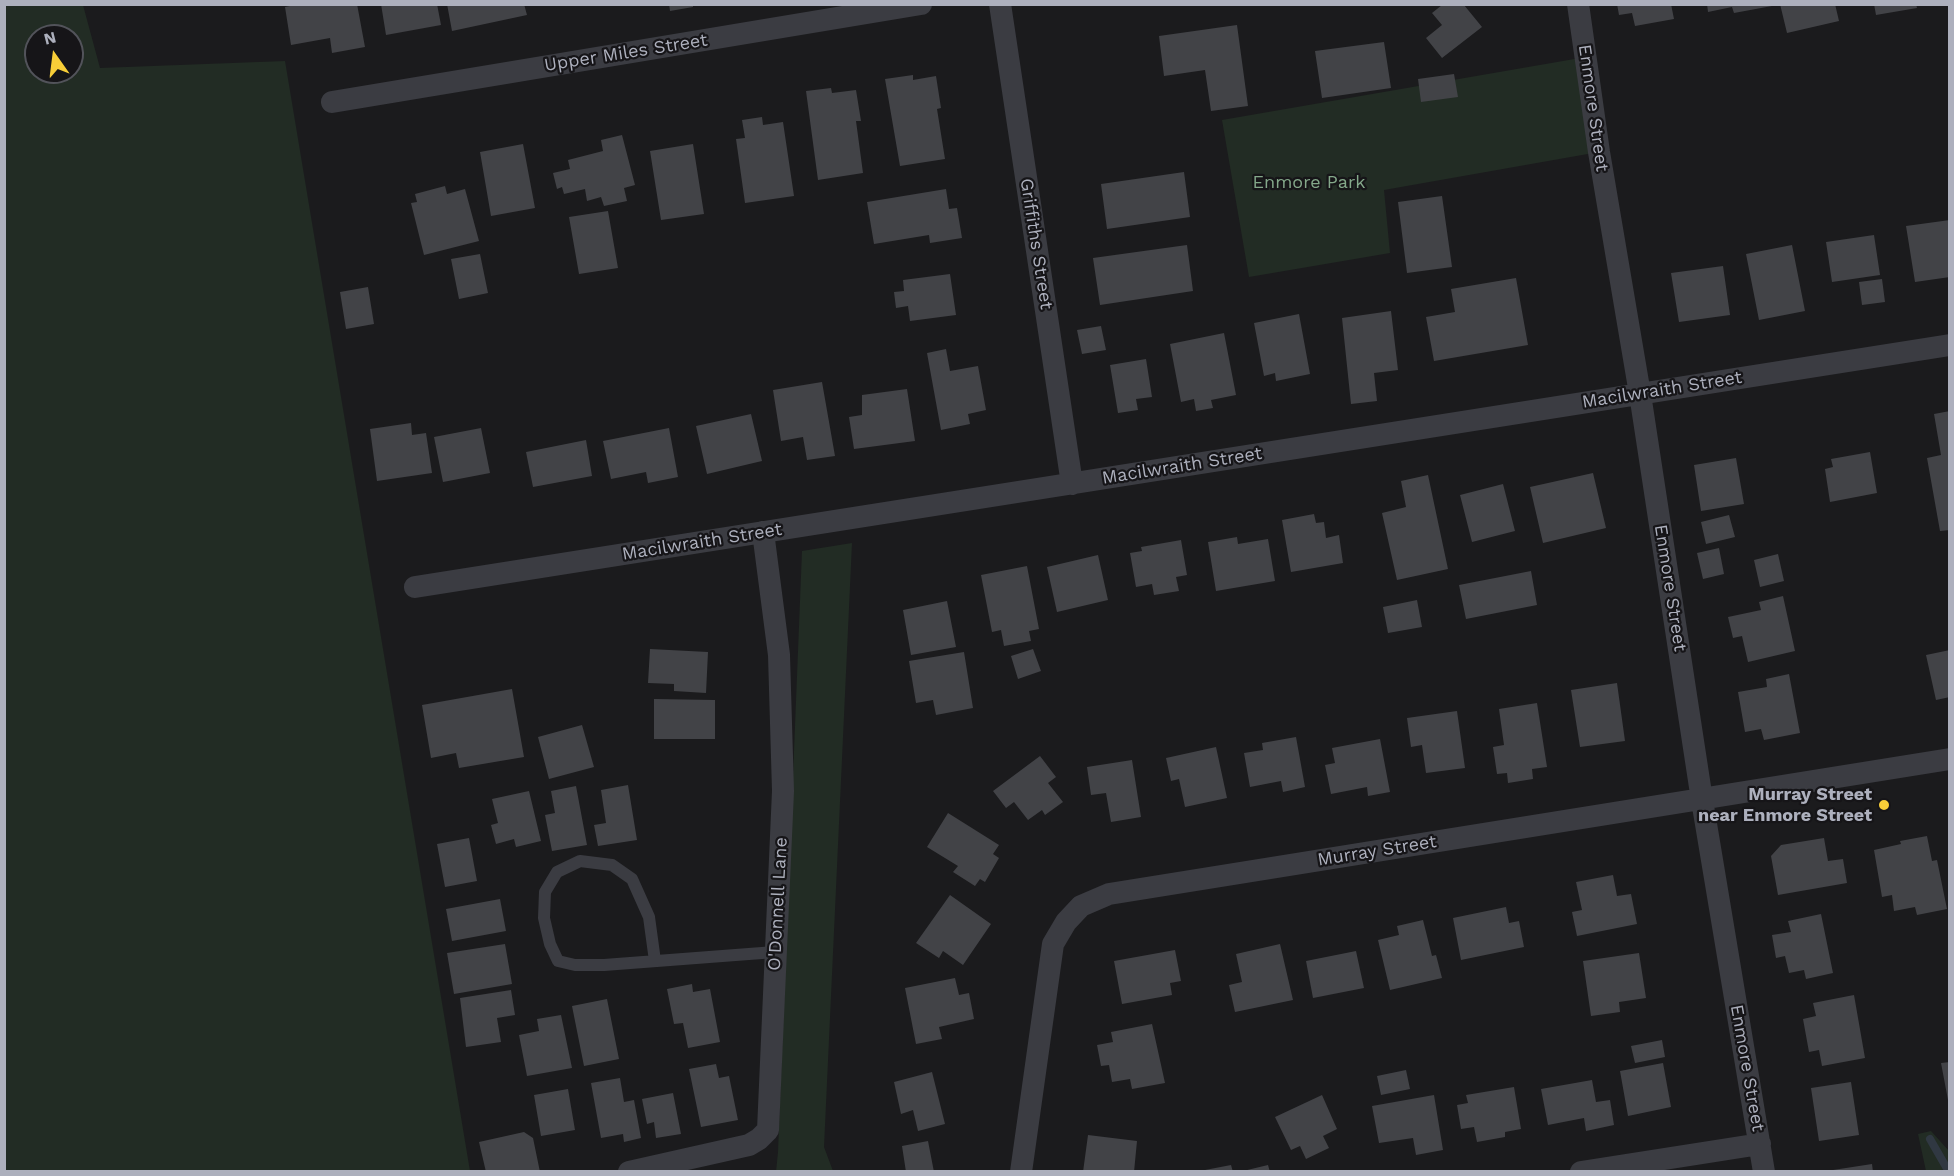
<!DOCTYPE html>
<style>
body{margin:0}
#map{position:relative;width:1954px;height:1176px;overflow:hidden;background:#1b1b1d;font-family:"Work Sans",sans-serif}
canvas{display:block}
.frame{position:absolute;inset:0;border:6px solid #adb0bd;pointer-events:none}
.north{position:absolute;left:24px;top:24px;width:60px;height:60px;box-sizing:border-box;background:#161518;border:2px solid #52535a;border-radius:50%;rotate:346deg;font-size:16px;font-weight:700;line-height:24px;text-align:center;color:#adb0bd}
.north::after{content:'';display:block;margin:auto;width:21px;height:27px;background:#f8ce38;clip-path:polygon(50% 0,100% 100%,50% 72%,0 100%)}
</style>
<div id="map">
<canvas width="1954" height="1176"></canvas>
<div class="frame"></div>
<div class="north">N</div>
</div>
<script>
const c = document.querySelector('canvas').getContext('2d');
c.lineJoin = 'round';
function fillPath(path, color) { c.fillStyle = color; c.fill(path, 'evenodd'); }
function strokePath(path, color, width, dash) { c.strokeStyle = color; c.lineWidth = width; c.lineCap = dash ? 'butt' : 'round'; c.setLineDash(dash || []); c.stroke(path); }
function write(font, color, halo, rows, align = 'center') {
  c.font = font + ' "Work Sans",sans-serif'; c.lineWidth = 4.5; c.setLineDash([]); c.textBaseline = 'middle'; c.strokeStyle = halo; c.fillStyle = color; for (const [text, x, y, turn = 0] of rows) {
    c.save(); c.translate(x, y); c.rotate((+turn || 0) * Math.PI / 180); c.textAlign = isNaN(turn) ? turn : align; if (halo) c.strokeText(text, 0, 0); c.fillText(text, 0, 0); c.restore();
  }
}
fillPath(new Path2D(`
 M5,4L83,5L100,68L285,61L470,1171H5ZM36,36H72V72H36Z
 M1586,57L1599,152L1384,190L1390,253L1249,277L1222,120Z
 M852,543L824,1147L833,1171L776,1172L778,1152L802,551Z
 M1931,1131L1949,1151V1171H1926L1918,1134Z`), '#222c24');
strokePath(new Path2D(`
 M1930,1139L1949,1172`), '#303842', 8);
fillPath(new Path2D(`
 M300,4H357L365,47L332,53L330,38L291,45L285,7Z
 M381,4H437L441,25L386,35Z
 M447,4H524L527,15L452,31Z
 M669,4H693V7L670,11Z
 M1617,4H1671L1674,19L1635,26L1632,13L1619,15Z
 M1707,4H1772V6L1734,13L1732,7L1708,12Z
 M1780,4H1835L1839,21L1787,33Z
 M1874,4H1916L1917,8L1876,15Z
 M1442,5H1464L1482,27L1442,58L1426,38L1442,25L1432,13Z
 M1237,25L1248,106L1211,111L1205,70L1164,76L1159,36Z
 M1384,42L1391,88L1322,98L1315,51Z
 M1454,74L1458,97L1421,102L1418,79Z
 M913,75V80L936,76L941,108L937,109L945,159L900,166L885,79Z
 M831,88L832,93L856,90L861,121H856L863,173L818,180L806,91Z
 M762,117L763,125L783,122L794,196L745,203L736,139L745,138L742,120Z
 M622,135L635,185L624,188L627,201L604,206L601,197L587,201L585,189L564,194L562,187L557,189L553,173L570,169L568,160L603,151L601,140Z
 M523,144L535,208L491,216L480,152Z
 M693,144L704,214L661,220L650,151Z
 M1184,172L1190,217L1107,229L1101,184Z
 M445,186L447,194L465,189L479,241L424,255L411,203L417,202L415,194Z
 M946,189L949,209L957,208L962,238L930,243L929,235L874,244L867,202Z
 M1442,196L1452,267L1407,273L1398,202Z
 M608,211L618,268L579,274L569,217Z
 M1950,220V277L1915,282L1906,226Z
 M1874,235L1880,275L1832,282L1826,242Z
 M1187,245L1193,291L1100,305L1093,258Z
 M1792,245L1805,311L1759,320L1746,254Z
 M480,254L488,293L459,299L451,259Z
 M1723,266L1730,315L1679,322L1671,273Z
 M950,274L956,315L910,321L908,306L896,308L894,292L904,291L903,280Z
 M1516,278L1528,345L1434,361L1426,317L1455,312L1451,289Z
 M1882,279L1885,302L1862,305L1859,282Z
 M368,287L374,324L346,329L340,292Z
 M1391,311L1398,370L1374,373L1377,401L1351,404L1342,318Z
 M1299,314L1310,374L1276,381L1275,373L1264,376L1254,323Z
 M1101,326L1106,350L1082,354L1077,330Z
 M1224,333L1236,395L1211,400L1213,408L1196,411L1194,399L1181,402L1170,344Z
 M946,349L950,371L978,366L986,410L968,414L970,424L941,430L927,353Z
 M1146,359L1152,397L1136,399L1138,410L1118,413L1110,365Z
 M822,382L835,456L807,460L803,437L781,441L773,390Z
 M907,389L915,441L854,449L849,417L862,415V395Z
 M1950,411V530L1940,531L1927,458L1941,455L1934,414Z
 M751,414L762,461L707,474L696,426Z
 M411,423L412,435L426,433L432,473L377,481L370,429Z
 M481,428L490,473L443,482L434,437Z
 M669,428L678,477L648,483L646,472L611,479L603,441Z
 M586,440L592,476L533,487L526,452Z
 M1870,452L1877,493L1830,502L1825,469L1833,467L1831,459Z
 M1736,458L1744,504L1701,511L1694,465Z
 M1593,473L1606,528L1543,543L1530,487Z
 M1428,475L1448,569L1397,580L1382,513L1406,507L1401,481Z
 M1503,484L1515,531L1472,542L1460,495Z
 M1314,514L1316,523L1324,522L1326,538L1339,535L1343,563L1291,572L1282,520Z
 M1729,515L1735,537L1706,544L1701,522Z
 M1237,537L1238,544L1268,539L1275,581L1216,591L1208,542Z
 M1181,540L1187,575L1176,577L1179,591L1154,595L1152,584L1136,587L1130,553L1142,551L1141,547Z
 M1719,548L1724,574L1703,579L1697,553Z
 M1778,554L1784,581L1760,587L1754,560Z
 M1098,555L1108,600L1057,612L1047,567Z
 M1027,566L1039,629L1029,631L1031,641L1004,646L1001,630L992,632L981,575Z
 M1531,571L1537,605L1466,619L1459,585Z
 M1783,596L1795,651L1748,662L1742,636L1733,638L1728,617L1761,610L1759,602Z
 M1417,600L1422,627L1388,633L1383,607Z
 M947,601L956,647L911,655L903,610Z
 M650,649L708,652L706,693L674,691V684L648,683Z
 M1033,649L1041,671L1018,679L1011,656Z
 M1950,650V697L1936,700L1926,655Z
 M964,652L973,708L936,715L933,700L916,703L909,661Z
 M1789,674L1800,733L1764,740L1761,729L1745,732L1738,692L1767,687L1766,679Z
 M1617,683L1625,741L1580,747L1571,690Z
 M512,689L524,757L459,768L456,753L431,758L422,705Z
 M654,699L715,700V739H654Z
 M1537,703L1547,767L1532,769L1533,779L1508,783L1507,773L1497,774L1493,747L1504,745L1499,709Z
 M1457,711L1465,768L1426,773L1422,745L1411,747L1407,718Z
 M582,725L594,767L549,779L538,737Z
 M1296,737L1305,787L1283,792L1281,781L1250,787L1244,753L1263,750L1262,743Z
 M1380,739L1390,792L1368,796L1367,787L1331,794L1325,765L1335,763L1332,748Z
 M1216,747L1227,798L1185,807L1179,779L1171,781L1166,758Z
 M1040,756L1056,777L1048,783L1063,802L1045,815L1042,810L1028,820L1014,802L1006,808L993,791Z
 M1132,760L1141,817L1111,822L1106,793L1091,795L1087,767Z
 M628,785L637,840L598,846L594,825L606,823L601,790Z
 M576,786L587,845L552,851L545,815L555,813L551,791Z
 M529,791L541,841L516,847L514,839L496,844L491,825L498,823L492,799Z
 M948,813L999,845L993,854L999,858L985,882L980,879L975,886L953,872L958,866L927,847Z
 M1927,836L1932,861L1937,860L1947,909L1917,915L1915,907L1894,911L1892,895L1882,897L1874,850L1901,844L1900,841Z
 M469,838L477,881L445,887L437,844Z
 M1824,838L1828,861L1843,859L1847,883L1778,895L1771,856L1781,845Z
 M1613,875L1617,896L1631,894L1637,924L1577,936L1572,912L1582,910L1576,882Z
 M950,895L991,924L963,965L943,951L939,958L916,943Z
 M500,899L506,931L452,941L446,909Z
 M1506,907L1509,923L1519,921L1524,947L1461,960L1453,918Z
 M1821,914L1833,973L1806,979L1804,970L1789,973L1785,956L1776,958L1772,935L1791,932L1788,921Z
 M1423,920L1432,956L1436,955L1442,978L1390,990L1378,940L1399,935L1397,926Z
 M505,944L512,984L454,994L447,953Z
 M1280,944L1293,1000L1235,1012L1229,985L1242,982L1236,954Z
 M1175,950L1181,981L1170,983L1172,995L1122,1004L1114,961Z
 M1356,951L1364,988L1313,998L1306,961Z
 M1639,953L1646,998L1619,1002L1620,1012L1591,1016L1583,961Z
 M955,978L959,995L969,993L974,1019L939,1027L942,1039L916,1044L905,988Z
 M692,984L693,992L710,989L720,1042L688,1048L683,1023L674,1024L667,989Z
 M511,990L515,1015L497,1018L501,1042L466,1047L460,998Z
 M1854,995L1865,1058L1822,1066L1819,1050L1809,1052L1803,1019L1816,1016L1813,1003Z
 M607,999L619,1059L584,1066L572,1006Z
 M561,1015L572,1068L527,1076L519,1035L539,1031L537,1019Z
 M1152,1024L1165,1083L1132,1089L1130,1079L1112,1082L1109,1065L1101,1066L1097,1045L1113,1042L1111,1032Z
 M1662,1040L1665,1057L1635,1063L1631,1046Z
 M1950,1062V1100H1948L1941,1063Z
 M1663,1063L1671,1107L1628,1116L1620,1071Z
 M716,1064L719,1078L729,1076L738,1120L701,1127L689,1069Z
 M1406,1070L1410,1089L1381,1095L1377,1076Z
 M932,1072L945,1124L918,1131L913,1110L901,1114L894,1082Z
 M620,1078L624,1102L634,1100L641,1138L624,1142L623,1134L601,1138L591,1083Z
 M1592,1080L1596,1102L1610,1100L1614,1125L1586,1131L1584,1118L1548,1125L1541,1089Z
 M1851,1082L1859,1135L1819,1141L1811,1088Z
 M1514,1087L1521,1129L1505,1132V1137L1477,1142L1474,1127L1461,1129L1457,1105L1468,1103L1466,1095Z
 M568,1089L575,1130L541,1136L534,1095Z
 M673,1093L681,1134L656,1138L654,1122L647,1124L642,1099Z
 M1322,1095L1337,1129L1323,1136L1329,1148L1306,1159L1300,1146L1291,1150L1275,1117Z
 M1434,1095L1443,1150L1416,1155L1413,1138L1379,1143L1372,1106Z
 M524,1132L533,1138L540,1172H486L479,1142Z
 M1088,1135L1137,1141L1134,1172H1083Z
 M928,1141L934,1172H906L902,1146Z
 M1872,1164L1873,1172H1833V1170Z
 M1231,1165L1233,1172H1205V1170Z
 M1268,1165L1270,1172H1243V1171Z`), '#424347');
strokePath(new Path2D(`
 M655,961L649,917L632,879L612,865L580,861L557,872L545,892L544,918L550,944L558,961L575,965H604L775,952`), '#3b3c42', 12);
strokePath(new Path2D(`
 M1000,4L1072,484
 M1578,4L1599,152L1640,394L1702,800L1764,1172
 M332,102L921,4
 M415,587L1950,345
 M629,1172L749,1145L759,1139L768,1130L783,791L779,655L763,532
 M1021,1172L1053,944L1066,922L1081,906L1109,894L1950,759
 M1581,1172L1760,1144`), '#3b3c42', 22);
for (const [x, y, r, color] of [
 [1884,805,6,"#f8ce38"]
]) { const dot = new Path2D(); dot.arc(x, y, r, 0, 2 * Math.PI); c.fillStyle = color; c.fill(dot); strokePath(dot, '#161518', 2); }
write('18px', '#adb0bd', '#161518', [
 ["Upper Miles Street",626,53,-9],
 ["Enmore Street",1593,108,82],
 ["Griffiths Street",1036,244,81],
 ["Macilwraith Street",1662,390,-9],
 ["Macilwraith Street",1182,466,-9],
 ["Macilwraith Street",702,542,-9],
 ["Enmore Street",1670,588,81],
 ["Murray Street",1377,851,-9],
 ["O'Donnell Lane",778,904,-87],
 ["Enmore Street",1747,1068,80]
]);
write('18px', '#84a88a', '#161518', [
 ["Enmore Park",1309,183]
]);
write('bold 18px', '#adb0bd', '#161518', [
 ["Murray Street",1872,795],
 ["near Enmore Street",1872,816]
], 'right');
</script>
